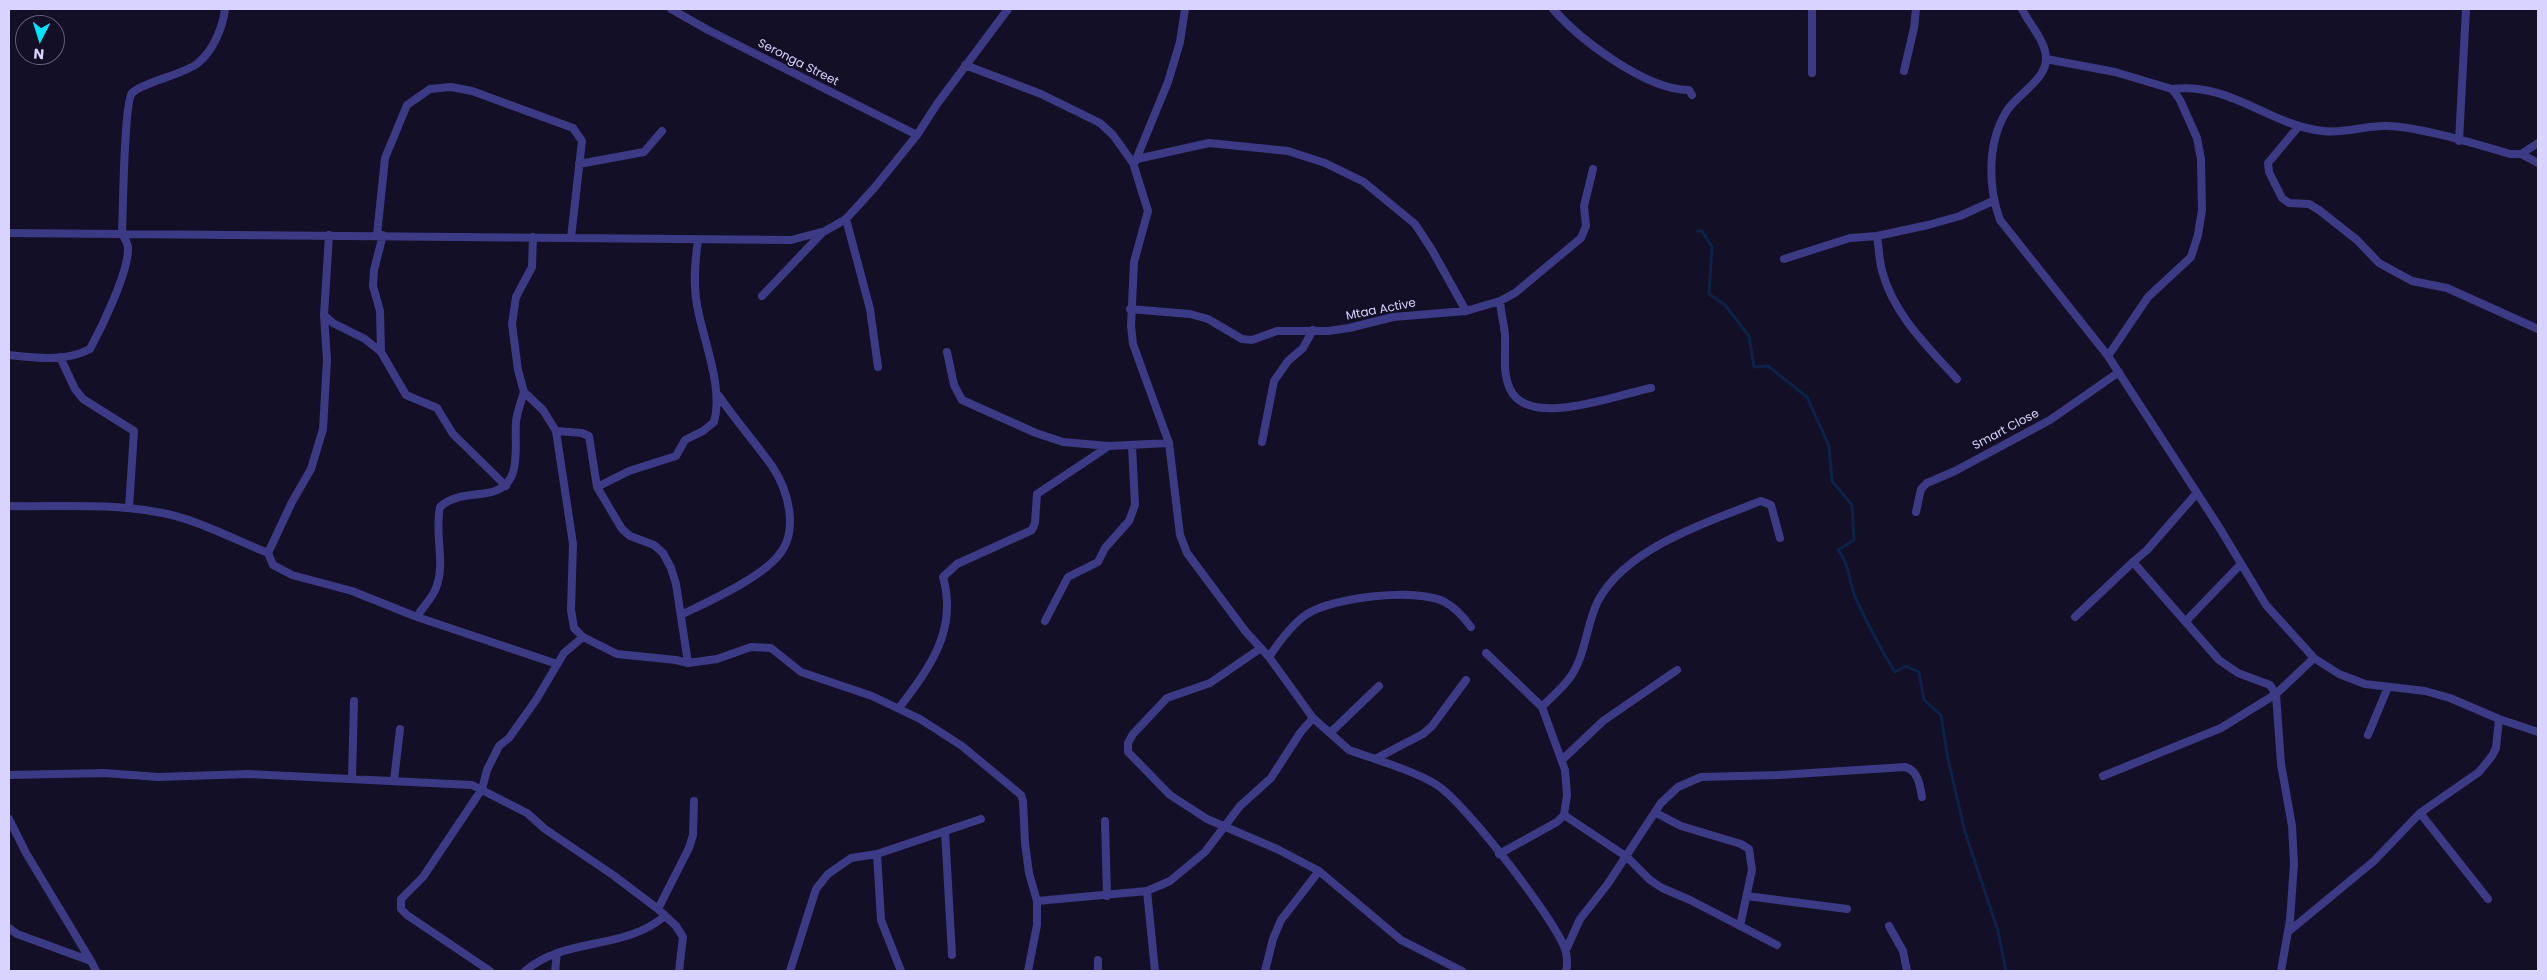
<!DOCTYPE html>
<style>
body{margin:0}
#map{position:relative;width:2547px;height:980px;overflow:hidden;background:#130f26;font-family:Poppins,sans-serif}
canvas{display:block}
.frame{position:absolute;inset:0;border:10px solid #d9d4ff;pointer-events:none}
.north{position:absolute;left:15px;top:15px;width:50px;height:50px;box-sizing:border-box;background:#130f26;border:1px solid #625e7d;border-radius:50%;rotate:185deg;font-size:14px;font-weight:700;line-height:20px;text-align:center;color:#d9d4ff}
.north::after{content:'';display:block;margin:auto;width:18px;height:22px;background:#00e5ff;clip-path:polygon(50% 0,100% 100%,50% 72%,0 100%)}
</style>
<div id="map">
<canvas width="2547" height="980"></canvas>
<div class="frame"></div>
<div class="north">N</div>
</div>
<script>
const c = document.querySelector('canvas').getContext('2d');
c.lineJoin = 'round';
function strokePath(path, color, width, dash) { c.strokeStyle = color; c.lineWidth = width; c.lineCap = dash ? 'butt' : 'round'; c.setLineDash(dash || []); c.stroke(path); }
function write(font, color, halo, rows, align = 'center') {
  c.font = font + ' Poppins,sans-serif'; c.lineWidth = 4; c.setLineDash([]); c.textBaseline = 'middle'; c.strokeStyle = halo; c.fillStyle = color; for (const [text, x, y, turn = 0] of rows) {
    c.save(); c.translate(x, y); c.rotate((+turn || 0) * Math.PI / 180); c.textAlign = isNaN(turn) ? turn : align; if (halo) c.strokeText(text, 0, 0); c.fillText(text, 0, 0); c.restore();
  }
}
strokePath(new Path2D(`
 M1697,231H1702L1712,247L1709,294L1725,305L1749,336L1754,367L1768,366L1807,397L1829,446L1832,481L1852,505L1854,540L1838,550C1849,563 1849,581 1855,597C1867,623 1880,648 1895,672L1906,666L1919,672L1924,700L1941,715L1948,759L1965,832L1998,931L2006,971`), '#0c2248', 3);
strokePath(new Path2D(`
 M671,9L708,30L917,135
 M1553,9C1580,40 1646,90 1689,90L1692,95
 M1812,9V73
 M2022,9C2029,24 2045,40 2046,57C2048,79 2016,95 2006,112C1987,144 1988,187 2000,220L2108,356L2219,527L2266,605L2314,658L2339,674L2365,684L2425,691L2450,698L2499,719L2538,732
 M2046,59L2115,72L2172,89L2180,100L2197,138L2201,159L2202,210L2198,235L2191,257L2148,297L2108,356
 M965,65L1041,94L1100,123L1113,135L1133,163L1148,211L1134,262L1131,326L1133,344L1169,443L1180,535L1187,553L1246,632L1269,657L1313,718L1349,750C1374,759 1415,771 1437,785C1465,803 1554,918 1565,949C1567,955 1568,965 1566,971
 M1904,71L1914,28L1916,9
 M2172,89C2231,82 2268,125 2323,131C2344,134 2366,125 2387,126C2421,127 2476,144 2510,154H2521L2538,143
 M2299,126L2268,163L2269,172L2282,198L2289,203L2309,204L2319,210L2357,240L2379,263L2412,281L2447,288L2538,329
 M2459,141L2466,9
 M2521,154L2538,163
 M1137,159L1209,143L1288,151L1325,163L1364,182L1415,224L1432,250L1466,311
 M1135,162L1168,82L1180,42L1185,9
 M579,164L644,152L662,131
 M846,219L870,309L878,367
 M9,233C270,235 530,238 791,240L825,231L846,219L875,187L917,135L937,104L1008,9
 M329,235L324,315L327,360L323,429L311,469L292,502L268,553L273,565L292,575L352,591L417,617L557,664
 M377,235L385,158L407,105L430,89L451,87L472,91L573,128L582,141L571,238
 M1877,236C1879,247 1879,260 1882,271C1894,315 1927,346 1957,379
 M533,237L532,267L516,297L512,324L518,370L524,392L543,410L556,431L573,544L571,610L574,628L583,637L617,654L676,660L688,663L717,659L751,647L771,648L801,672L872,696L920,719L962,746L1021,795L1023,801L1025,843L1029,873L1037,901V925L1028,971
 M1784,259L1850,238L1877,236L1928,225L1960,216L1993,201
 M762,296L823,232
 M1500,301C1501,313 1504,324 1505,335C1506,353 1502,372 1510,389C1529,430 1619,394 1651,388
 M1130,309L1190,314L1208,319L1242,339L1252,340L1277,331H1328L1349,328L1393,317L1466,311L1500,301L1515,293L1581,238L1586,226L1584,206L1593,169
 M324,315L333,323L365,339L381,352L406,395L437,408L453,434L506,486
 M381,352L380,311L373,286L374,270L383,235
 M947,352L954,385L962,400L1036,433L1063,442L1109,446L1169,443
 M9,355C35,358 66,362 90,349C102,327 129,271 128,248C128,243 124,238 122,233C123,213 124,103 132,93C138,87 149,84 156,81C169,76 188,71 198,63C213,51 223,27 225,9
 M60,357L75,389L83,399L134,431L129,508
 M556,431L582,433L589,436L597,487L622,529L630,536L654,545L663,553L671,568L676,584L688,663
 M1262,442L1274,381L1288,361L1303,348L1313,330
 M597,487L629,471L676,456L685,440L703,431L714,422C724,388 703,340 697,305C693,283 695,262 698,240
 M2196,494L2147,550L2133,562L2219,660L2238,673L2270,685L2276,694L2281,764L2292,826L2294,864L2290,920L2281,971
 M9,506C58,507 109,503 157,512C195,518 233,539 268,553
 M1916,512L1921,489L1927,483L1955,471L2050,420L2119,372
 M681,615C709,601 759,579 778,556C800,531 788,490 772,466C755,442 736,421 719,396
 M417,617C422,607 432,599 436,588C446,562 434,534 440,507C453,495 469,496 487,493C524,487 514,450 516,422C517,412 521,402 524,392
 M2075,617L2133,562
 M1045,621L1068,577L1098,562L1105,548L1129,521L1135,505L1132,446
 M2186,621L2240,565
 M1261,648L1210,683L1167,698L1133,734L1128,743V752L1170,795L1207,819L1277,849L1319,871L1401,940L1462,971
 M1486,653L1542,707L1565,770L1567,795L1564,815L1557,822L1499,854
 M1269,657C1279,642 1292,624 1307,614C1335,597 1413,588 1443,601C1455,607 1463,616 1471,627
 M1542,707C1551,697 1563,688 1571,676C1586,654 1586,625 1598,601C1626,548 1709,521 1761,501L1771,505L1780,538
 M899,708C930,667 958,630 943,577L957,564L1032,530L1035,523L1037,494L1109,446
 M1330,733L1379,686
 M2368,735L2388,687
 M1375,759L1423,734L1432,726L1466,680
 M1562,760L1603,721L1677,670
 M9,775L104,773L158,777L248,774L472,785L527,813L545,829L613,875L658,909L676,926L683,937L679,971
 M2103,776L2221,728L2276,694L2314,658
 M352,778L354,701
 M394,780L400,729
 M1656,813L1681,826L1741,844L1749,849L1752,870L1740,926
 M2420,813L2488,899
 M1564,815L1627,857L1650,880L1662,888L1690,900L1777,945
 M9,819L26,853L91,961
 M1105,821L1107,896
 M945,831L952,955
 M877,854L881,920L901,971
 M1147,891L1155,971
 M1747,896L1847,909
 M1037,901L1147,891L1170,881L1205,852L1240,806L1271,778L1300,733L1313,718
 M658,909L689,848L693,835L694,801
 M1889,926L1903,951L1907,971
 M9,928L17,934L91,961L96,971
 M2288,932L2374,861L2420,813L2479,772L2492,756L2496,748L2499,719
 M1566,950L1580,919L1607,885L1661,803L1678,787L1701,777L1779,775L1905,767C1918,770 1920,785 1922,797
 M1098,960V971
 M490,971L407,915L401,909V899L423,877L482,789L487,770L499,746L509,738L536,700L564,653L583,637
 M525,971C567,936 623,951 665,916
 M555,971L557,953
 M790,971L816,889L828,874L851,858L877,854L981,819
 M1265,971L1273,939L1281,920L1319,871`), '#3d3a85', 8);
write('12px', '#d9d4ff', '#130f26', [
 ["Seronga Street",798,63,27],
 ["Mtaa Active",1381,310,-11],
 ["Smart Close",2006,430,-28]
]);
</script>
